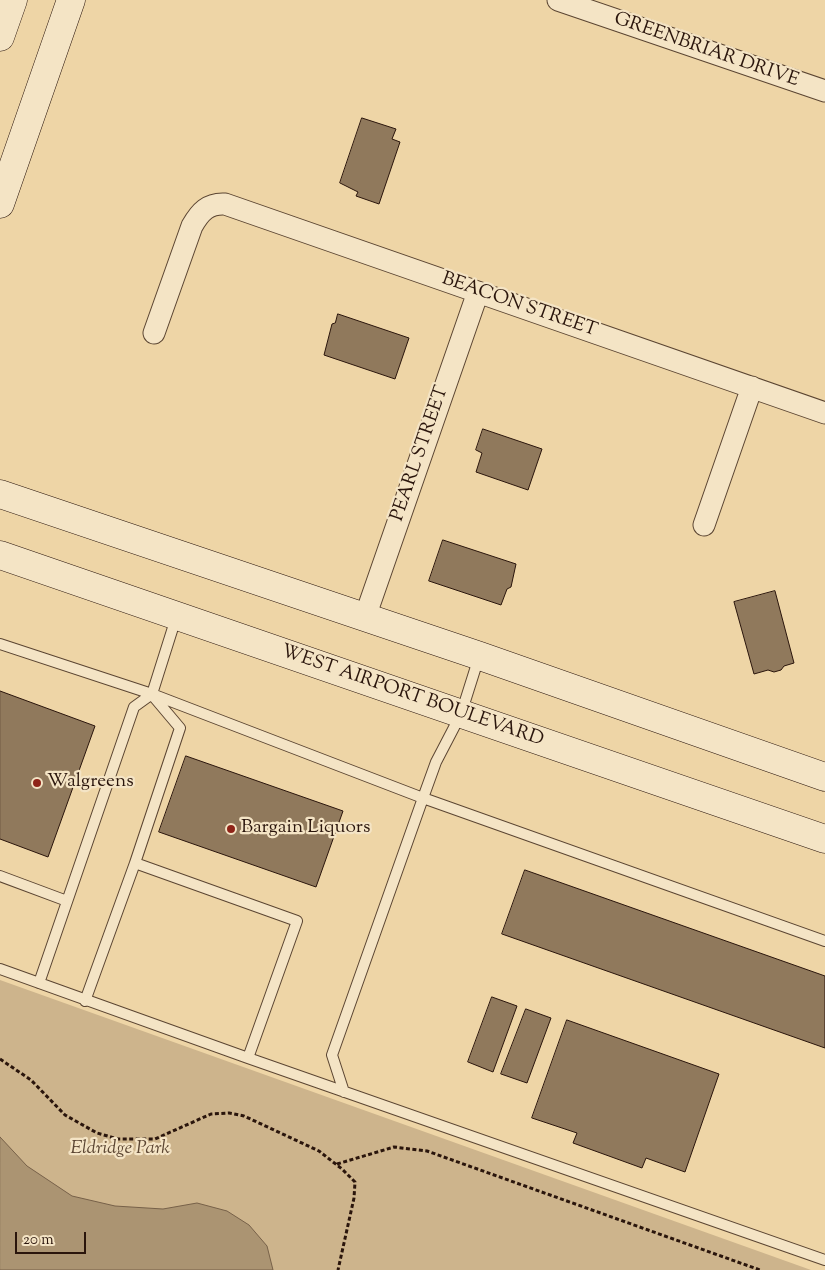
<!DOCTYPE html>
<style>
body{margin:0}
#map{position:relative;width:825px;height:1270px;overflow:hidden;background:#eed5a6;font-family:"Sorts Mill Goudy",serif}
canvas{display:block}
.scale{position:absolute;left:15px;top:1232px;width:71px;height:22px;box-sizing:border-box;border:2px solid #2a150c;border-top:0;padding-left:6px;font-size:15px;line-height:18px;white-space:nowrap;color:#2a150c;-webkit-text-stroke:4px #f4e4c5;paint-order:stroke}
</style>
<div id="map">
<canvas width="825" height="1270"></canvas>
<div class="scale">20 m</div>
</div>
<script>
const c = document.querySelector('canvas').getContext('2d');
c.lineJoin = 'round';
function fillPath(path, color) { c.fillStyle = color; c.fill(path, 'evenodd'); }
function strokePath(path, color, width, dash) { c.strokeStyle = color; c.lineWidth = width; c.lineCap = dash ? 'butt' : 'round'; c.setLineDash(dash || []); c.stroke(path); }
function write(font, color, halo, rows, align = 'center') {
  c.font = font + ' "Sorts Mill Goudy",serif'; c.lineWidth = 4.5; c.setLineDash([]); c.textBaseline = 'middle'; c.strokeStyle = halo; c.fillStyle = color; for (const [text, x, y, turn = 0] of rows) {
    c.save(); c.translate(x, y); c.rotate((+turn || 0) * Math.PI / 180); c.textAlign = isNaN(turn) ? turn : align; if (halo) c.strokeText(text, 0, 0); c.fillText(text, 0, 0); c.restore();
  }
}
fillPath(new Path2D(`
 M0,980L811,1270H0Z`), '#cdb48c');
const water = new Path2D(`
 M0,1137L27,1166L72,1196L115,1206L163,1209L197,1203L227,1211L249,1225L267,1246L273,1270H0Z`);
fillPath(water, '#ab9472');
strokePath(water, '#776149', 1);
const building = new Path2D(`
 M362,118L396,129L392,139L400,142L379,204L356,196L358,192L340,183Z
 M338,314L409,338L395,379L324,355L332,324L335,323Z
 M483,429L542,449L528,490L476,472L482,453L476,450Z
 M443,540L516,564L511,587L507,589L501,605L429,581Z
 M775,591L794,663L784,666L781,670L774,672L768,670L754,674L734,602Z
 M0,691L95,726L48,857L0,839Z
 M186,756L343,811L316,887L159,832Z
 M525,870L825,976V1048L502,934Z
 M492,997L517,1006L493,1072L468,1062Z
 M526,1009L551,1018L527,1083L501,1074Z
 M567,1020L719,1074L685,1172L646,1158L642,1168L573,1143L577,1133L532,1118Z`);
fillPath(building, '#90795c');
strokePath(building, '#2a150c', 1);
const lane = new Path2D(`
 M0,644L152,694L423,798L436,762L461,714L479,657
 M153,696L180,728L135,863L297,921L248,1058
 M0,876L67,901
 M0,969L248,1058L825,1260
 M39,983L134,707L152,694L176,618
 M85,1001L135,863
 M344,1092L332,1055L423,798L825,941`);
const street = new Path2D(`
 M558,0L825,91
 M154,333L192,226C200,212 208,203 225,204L825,413
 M704,525L752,387
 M365,617L478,292`);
const secondary = new Path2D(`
 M0,37L13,0
 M0,204L71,0
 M0,494L480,656L825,777
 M0,555L825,839`);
strokePath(lane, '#5b4532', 12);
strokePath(street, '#5b4532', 23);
strokePath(secondary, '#2a150c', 29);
strokePath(new Path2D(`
 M0,1059L31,1080L65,1115L97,1133L118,1139H155L211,1114L229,1113L244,1116L319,1151L342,1169L355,1182L354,1198L338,1270
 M337,1164L394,1147L427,1151L760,1270`), '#2a150c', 3, [4, 2.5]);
strokePath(lane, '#f4e4c5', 10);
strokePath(street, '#f4e4c5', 21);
strokePath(secondary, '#f4e4c5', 28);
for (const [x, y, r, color] of [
 [37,783,5,"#8f2418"],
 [231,829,5,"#8f2418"]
]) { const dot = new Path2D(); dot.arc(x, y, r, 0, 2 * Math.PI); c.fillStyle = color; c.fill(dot); strokePath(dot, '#f4e4c5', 2); }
write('19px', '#2a150c', '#f4e4c5', [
 ["GREENBRIAR DRIVE",706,51,19],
 ["BEACON STREET",519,306,19],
 ["PEARL STREET",421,454,-71],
 ["WEST AIRPORT BOULEVARD",412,697,19]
]);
write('19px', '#2a150c', '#f4e4c5', [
 ["Walgreens",47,783],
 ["Bargain Liquors",241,829]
], 'left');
write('italic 19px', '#5b4532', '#f4e4c5', [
 ["Eldridge Park",120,1150]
]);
</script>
